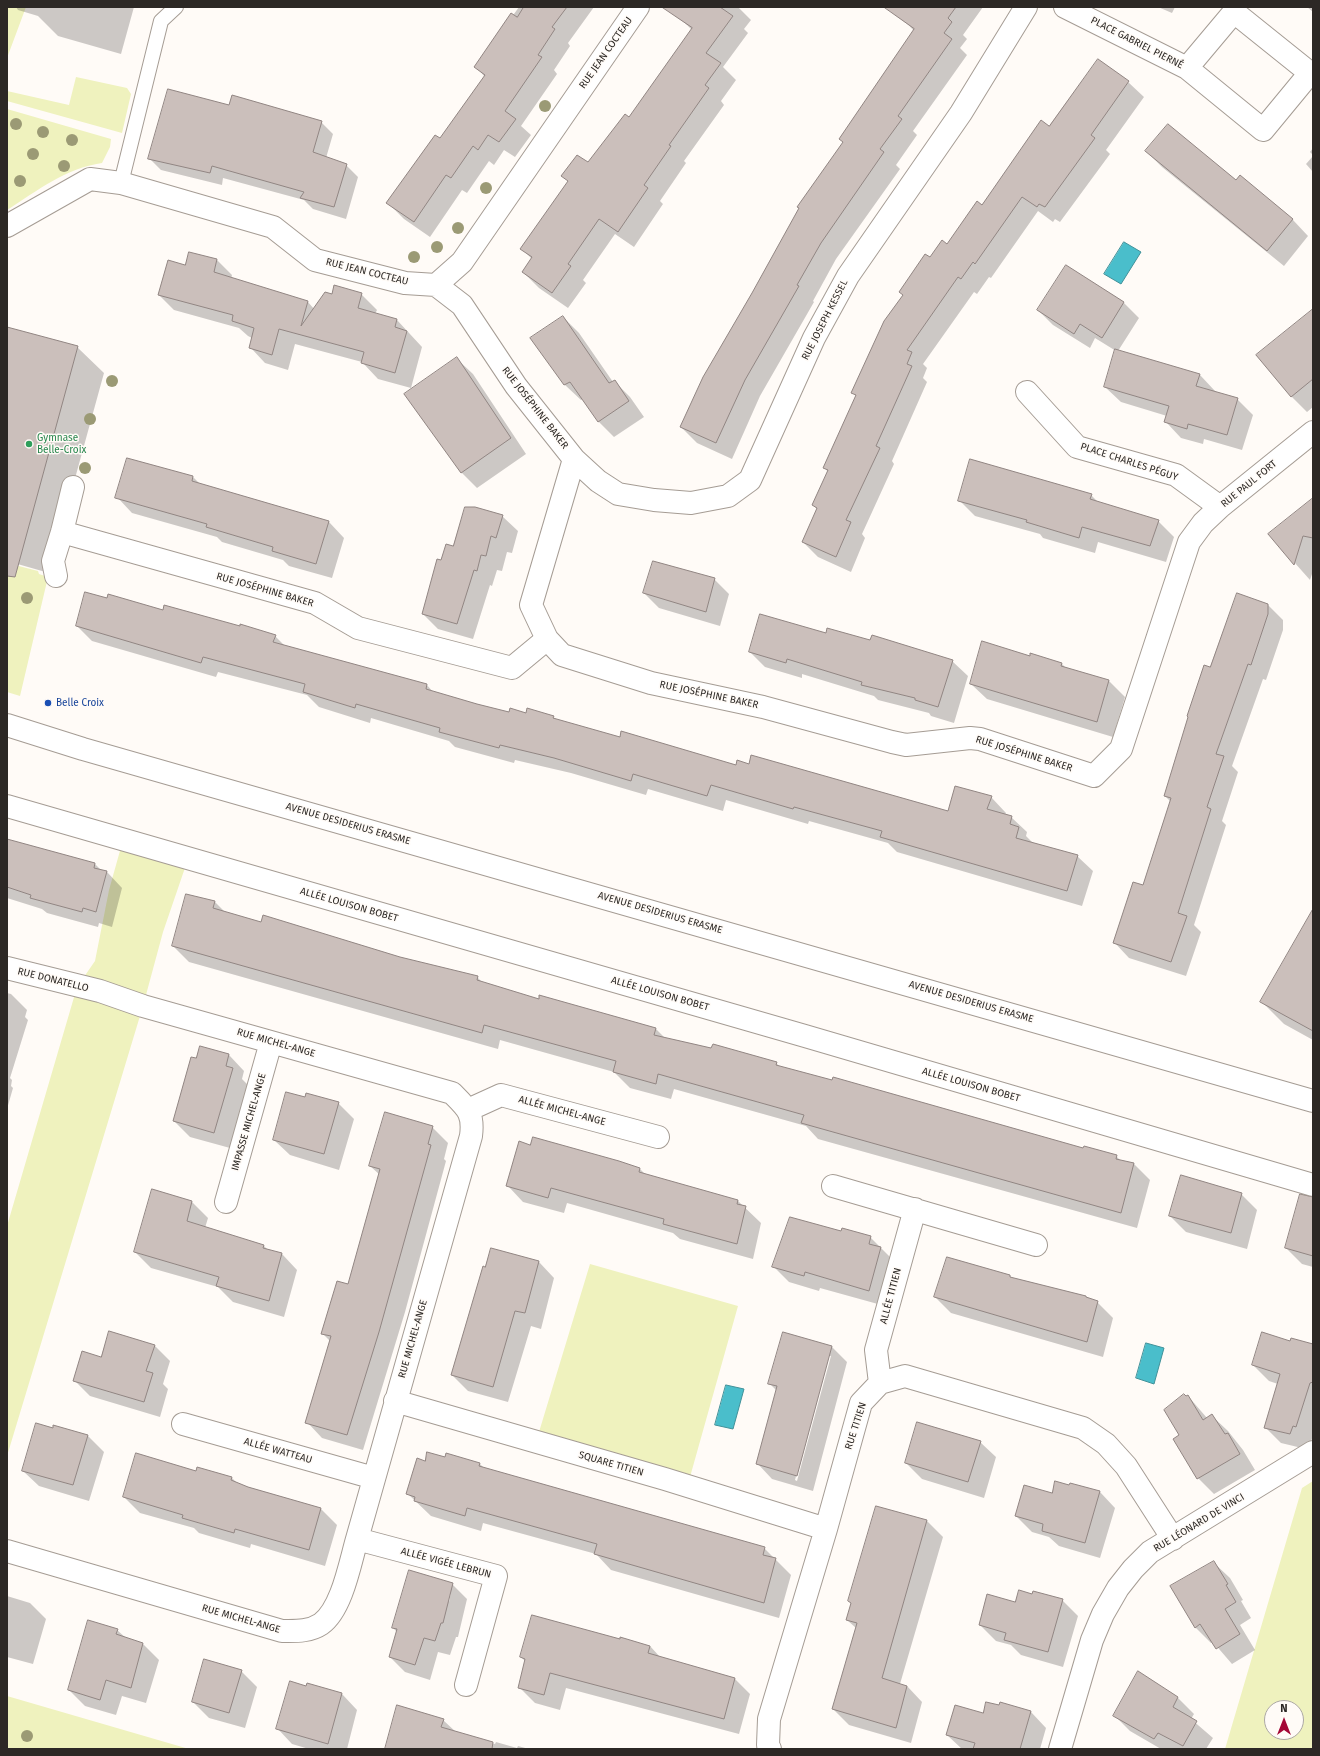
<!DOCTYPE html>
<meta charset="utf-8">
<style>
body{margin:0}
#map{position:relative;width:1320px;height:1756px;overflow:hidden;background:#fffbf7;font-family:"Fira Sans",sans-serif}
canvas{display:block}
.frame{position:absolute;inset:0;border:8px solid #2c2825;pointer-events:none}
.north{position:absolute;left:1264px;top:1700px;width:40px;height:40px;box-sizing:border-box;background:#fffbf7;border:1px solid #aba7a3;border-radius:50%;rotate:0deg;font-size:11px;font-weight:700;line-height:16px;text-align:center;color:#2c2825}
.north::after{content:'';display:block;margin:auto;width:14px;height:18px;background:#a40736;clip-path:polygon(50% 0,100% 100%,50% 72%,0 100%)}
</style>
<div id="map">
<canvas width="1320" height="1756"></canvas>
<div class="frame"></div>
<div class="north">N</div>
</div>
<script>
const c = document.querySelector('canvas').getContext('2d');
c.lineJoin = 'round';
function fillPath(path, color) { c.fillStyle = color; c.fill(path, 'evenodd'); }
function strokePath(path, color, width, dash) { c.strokeStyle = color; c.lineWidth = width; c.lineCap = dash ? 'butt' : 'round'; c.setLineDash(dash || []); c.stroke(path); }
function write(font, color, halo, rows, align = 'center') {
  c.font = font + ' "Fira Sans",sans-serif'; c.lineWidth = 3; c.setLineDash([]); c.textBaseline = 'middle'; c.strokeStyle = halo; c.fillStyle = color; for (const [text, x, y, turn = 0] of rows) {
    c.save(); c.translate(x, y); c.rotate((+turn || 0) * Math.PI / 180); c.textAlign = isNaN(turn) ? turn : align; if (halo) c.strokeText(text, 0, 0); c.fillText(text, 0, 0); c.restore();
  }
}
fillPath(new Path2D(`
 M7,7H26L7,58Z
 M76,77L127,88L131,94L122,133L7,101V91L69,105Z
 M7,109L111,139L110,147L102,163C66,168 37,191 7,210Z
 M7,563L38,571L39,574L48,577L20,696L7,692Z
 M123,840L188,859L163,932L143,1006L7,1456V1226L77,987L95,961L109,890Z
 M590,1264L738,1306L690,1477L539,1432Z
 M1313,1481V1749H1225L1302,1488ZM1272,1708H1296V1732H1272Z
 M7,1696L189,1749H7Z`), '#eff2be');
const water = new Path2D(`
 M1124,242L1141,252L1121,284L1104,274Z
 M1146,1343L1164,1348L1154,1384L1136,1378Z
 M726,1385L744,1389L733,1429L715,1425Z`);
fillPath(water, '#4abecb');
strokePath(water, '#419199', 1);
fillPath(new Path2D(`
 M16,7H134L121,54L58,36L38,16L18,10Z
 M519,7H594L568,43L570,46L554,70L557,74L521,126L531,135L515,157L504,150L494,165L489,161L467,193L462,190L430,237L404,219L388,203L440,140L485,77L476,67Z
 M693,7H738L751,20L744,29L748,33L723,67L736,80L721,101L724,105L684,161L686,163L660,201L663,204L634,247L615,234L583,280L586,283L568,308L539,288L523,272L532,259L522,249L569,182L563,176L589,164L629,118L692,30L683,21Z
 M912,7H983L963,35L967,39L960,48L967,55L913,131L917,135L896,165L900,169L836,259L813,301L814,302L760,396L732,459L697,443L681,427L844,142L914,31L904,20Z
 M1158,7H1175L1172,13Z
 M1307,7H1313V12Z
 M1128,82L1144,97L1106,150L1110,154L1060,222L1055,219L1053,222L1038,211L991,278L989,277L977,294L974,292L923,364L927,368L923,378L927,382L892,461L894,464L862,534L865,538L851,572L818,557L803,542L817,509L813,505L828,472L824,467L856,396L852,392L930,259L947,245L1049,127Z
 M229,106L321,122L333,134L326,158L346,165L358,177L346,219L313,209L304,200L223,178L222,185L161,170L149,158Z
 M1313,148V155L1310,152Z
 M1146,151L1236,182L1240,177L1293,220L1308,236L1284,266L1162,167Z
 M1313,156V172L1306,164Z
 M217,260L232,275L231,279L308,302L314,309L332,295L361,294L377,310L375,314L397,320L422,347L411,388L378,379L362,362L295,344L288,370L265,363L250,347L252,338L248,336L239,328L174,310L159,295L186,266Z
 M1066,267L1124,303L1139,318L1118,351L1200,375L1215,391V393L1237,399L1253,415L1242,450L1204,439L1203,444L1181,438L1166,422L1167,416L1121,402L1105,387L1116,351L1095,338L1090,348L1053,325L1038,310Z
 M563,317L579,333L613,382L614,381L630,397L644,417L614,437L599,422L583,399L581,400L565,385L532,338Z
 M1313,319V407L1307,412L1292,397L1258,355Z
 M7,328L77,347L104,373L49,573L7,561Z
 M457,359L473,374L526,454L477,488L461,472Z
 M193,477L201,485L329,522L344,538L332,578L289,566L283,560L222,542L217,537L132,513L117,497Z
 M1091,495L1098,502L1158,521L1174,537L1166,562L1098,542L1095,553L1043,538L1040,534L975,516L959,500Z
 M1313,499V576L1312,574L1310,580L1270,535Z
 M502,516L518,531L512,553L507,552L502,571L497,570L492,586L490,585L473,639L438,629L423,614L442,562Z
 M714,579L729,594L720,626L659,608L644,593Z
 M1268,605L1283,620V630L1266,680L1263,679L1232,766L1238,772L1222,821L1226,825L1194,925L1201,932L1186,976L1129,958L1114,942L1143,886L1171,802L1165,796L1211,668Z
 M163,611L275,636L285,646L427,685L433,692L509,713L553,717L557,720L621,738L737,766L949,812L991,797L1006,813L1005,815L1011,817L1027,832L1026,836L1033,843L1077,856L1093,871L1082,906L897,852L888,843L809,821L808,824L726,800L723,811L648,789L646,795L571,773L515,760L514,763L455,747L449,741L371,718L370,723L319,707L307,695L218,672L216,677L92,641L77,626Z
 M826,635L871,642L952,661L968,676L954,723L931,716L929,713L878,700L874,696L802,674V678L765,667L750,652Z
 M1061,663L1067,669L1109,681L1125,697L1113,737L987,699L971,684Z
 M7,840L95,864L101,870L107,872L122,888L112,927L99,923L98,927L47,913L42,909L7,898Z
 M187,895L215,902L225,912L262,923L477,977L483,983L539,1000L655,1028L665,1038L776,1063L780,1067L1084,1149L1116,1156L1121,1161L1134,1164L1150,1180L1137,1228L818,1139L806,1126L674,1089L671,1099L630,1088L614,1072L500,1040L498,1049L189,962L173,946Z
 M1313,911V1040L1284,1024L1261,1001Z
 M7,993L11,994L27,1010L25,1017L28,1020L10,1078L12,1080L11,1086L13,1088L7,1109Z
 M229,1055L244,1071L242,1079L248,1085L230,1148L190,1137L174,1121L197,1059Z
 M306,1098L338,1103L354,1119L339,1170L290,1155L274,1140Z
 M432,1127L448,1143L444,1159L446,1161L405,1312L363,1450L322,1438L307,1422L331,1342L323,1334L349,1285L380,1175L370,1166Z
 M531,1146L640,1169L646,1175L738,1201L761,1223L753,1259L680,1239L673,1233L567,1203L564,1213L523,1202L508,1186Z
 M153,1190L192,1202L208,1218L205,1228L264,1246L268,1250L282,1254L297,1270L284,1317L233,1302L218,1287L151,1268L135,1252Z
 M1241,1194L1257,1210L1247,1249L1186,1232L1170,1216Z
 M1313,1214V1267L1302,1264L1286,1248Z
 M842,1232L870,1237L897,1264L885,1306L820,1288L819,1291L789,1282L773,1266Z
 M539,1262L554,1278L541,1329L531,1326L508,1402L468,1391L452,1375Z
 M1010,1276L1012,1279L1097,1302L1113,1318L1103,1357L951,1313L935,1297Z
 M1291,1342L1313,1345V1435L1311,1442L1308,1441L1306,1449L1281,1443L1266,1428L1278,1384L1269,1381L1253,1365Z
 M154,1345L170,1361L163,1384L168,1389L160,1417L90,1396L75,1381L102,1358Z
 M832,1347L847,1362L813,1491L772,1479L757,1463L777,1391L769,1383ZM828,1356H831L797,1481L795,1480Z
 M1188,1396L1207,1418L1212,1416L1228,1431L1243,1450L1255,1470L1214,1494L1198,1478L1186,1397Z
 M54,1429L88,1436L104,1452L89,1501L39,1486L23,1471Z
 M980,1442L996,1457L984,1498L922,1479L906,1463Z
 M446,1458L479,1463L484,1468L764,1548L791,1575L779,1618L611,1570L596,1554L483,1523L481,1531L431,1516L408,1494Z
 M197,1472L232,1478L238,1484L321,1509L337,1525L325,1566L251,1544L250,1548L199,1533L194,1528L140,1513L124,1497Z
 M1100,1492L1115,1508L1100,1558L1059,1546L1049,1537L1032,1532L1016,1516L1053,1494Z
 M876,1507L927,1521L943,1537L900,1684L907,1686L922,1702L911,1743L849,1725L833,1709L856,1628L847,1620Z
 M1214,1563L1230,1578L1243,1600L1241,1601L1251,1618L1240,1625L1255,1650L1232,1664L1213,1642L1211,1643L1195,1627Z
 M452,1584L467,1599L458,1637H456L450,1655L438,1652L430,1680L405,1672L390,1657L397,1632L393,1628ZM449,1592H451L449,1602H447Z
 M1033,1595L1062,1600L1078,1616L1063,1667L1021,1655L1011,1645L996,1641L980,1625L1016,1603Z
 M7,1596L30,1603L46,1619L33,1664L7,1657Z
 M117,1630L126,1638L143,1644L159,1660L146,1703L122,1696L116,1715L85,1706L69,1690Z
 M620,1640L650,1646L660,1657L735,1679L750,1694L739,1734L566,1688L560,1710L535,1703L519,1687L526,1662L521,1657Z
 M241,1671L257,1687L245,1728L209,1718L193,1702Z
 M1138,1673L1178,1698L1194,1714L1191,1719L1213,1738L1206,1749H1161L1130,1731L1114,1715Z
 M307,1687L342,1694L357,1710L347,1749H309L292,1744L277,1728Z
 M1031,1712L1046,1728L1040,1749H962L947,1735L984,1714Z
 M443,1720L456,1732L495,1744L496,1742L517,1748L518,1746L529,1749H386Z`), '#0003');
const building = new Path2D(`
 M524,7H567L552,27L555,29L538,55L542,57L505,111L516,119L499,142L488,135L478,150L473,146L451,178L446,175L414,222L386,203L435,135L440,138L485,75L474,67L511,13L517,17Z
 M662,7H720L733,16L706,53L721,63L705,85L709,88L669,145L671,146L644,185L648,188L618,232L599,219L568,264L571,266L552,293L522,272L532,257L520,249L568,181L561,176L577,155L588,162L625,114L629,117L692,28Z
 M884,7H956L948,18L952,22L944,33L952,39L898,116L902,119L880,149L884,152L821,243L797,285L799,286L745,380L716,443L680,427L703,377L752,293L799,208L797,207L843,142L839,139L914,29Z
 M1098,59L1129,81L1091,135L1095,138L1045,207L1039,204L1037,207L1022,197L975,264L973,262L961,279L958,277L907,350L912,352L907,364L912,366L876,446L880,448L846,520L851,522L836,557L802,542L817,508L812,505L828,470L823,468L856,395L851,393L884,321L903,295L899,292L925,254L930,257L942,240L947,244L977,201L982,205L1041,120L1049,126Z
 M168,89L229,105L232,95L322,121L313,152L347,164L334,207L300,198L304,192L226,170L212,166L210,173L148,159Z
 M1168,124L1236,180L1240,175L1293,219L1267,251L1145,151Z
 M189,252L217,259L214,272L308,301L301,326L325,292L332,294L334,285L362,293L358,308L397,319L395,327L407,331L395,373L361,363L364,352L279,329L272,355L249,348L254,328L232,321L233,315L158,295L168,260L185,265Z
 M1066,265L1124,302L1102,338L1080,324L1074,334L1037,310Z
 M1313,309V379L1291,397L1256,355Z
 M563,316L609,383L615,380L629,401L598,422L570,382L564,385L530,338Z
 M7,327L78,346L15,577L7,576Z
 M1115,349L1200,374L1196,386L1238,398L1227,435L1188,424L1187,429L1164,422L1169,406L1104,387Z
 M457,357L511,438L461,473L404,394Z
 M127,458L193,476L192,481L329,521L316,564L272,551L273,547L206,527L207,524L115,498Z
 M970,459L1092,494L1090,499L1159,520L1150,546L1082,527L1079,538L1026,522L1027,520L958,501Z
 M1313,498V538L1303,536L1294,565L1268,534Z
 M465,507H475L503,515L496,538L491,536L486,556L481,555L477,571L474,570L457,624L422,614L437,559L441,560L446,544L453,546Z
 M653,561L715,578L706,612L643,593Z
 M85,592L107,598L108,594L163,610L164,605L240,626V624L276,635L273,642L427,684L426,689L477,704L509,712L510,708L526,713L527,708L554,716L553,718L620,737L621,731L736,765L737,760L749,764L751,755L948,811L955,786L992,796L987,809L1012,816L1010,824L1019,827L1016,838L1078,855L1067,891L880,837L882,831L794,807L793,809L711,785L707,796L633,774L631,781L554,758L500,745L499,748L439,732L440,728L356,704L355,708L303,692L305,684L203,657L201,663L76,626Z
 M1237,593L1268,604V614L1251,665L1248,664L1216,754L1224,756L1207,807L1211,809L1178,913L1187,916L1171,962L1113,943L1133,882L1143,885L1171,798L1164,796L1188,717L1187,716L1204,665L1210,667Z
 M760,614L826,633L827,628L870,640L872,635L953,660L938,707L915,700V698L861,685L862,682L787,659L786,663L749,652Z
 M982,641L1030,656V653L1062,663L1061,666L1109,680L1097,722L970,684Z
 M7,839L95,863L94,868L107,871L96,912L83,908L82,912L30,898L31,895L7,887Z
 M186,894L215,901L213,908L261,922L263,915L400,957L478,976L477,980L539,999V995L656,1028L654,1035L711,1048L713,1044L777,1062L776,1065L832,1080L833,1077L1083,1148L1084,1146L1117,1155L1116,1159L1134,1163L1121,1213L801,1123L804,1115L658,1074L656,1084L613,1072L616,1061L484,1025L482,1033L172,946Z
 M1313,909V1031L1260,1002Z
 M200,1046L229,1054L226,1066L233,1068L214,1133L173,1121L191,1057L196,1058Z
 M286,1092L305,1097L306,1093L339,1102L324,1154L273,1140Z
 M385,1112L433,1126L428,1144L431,1145L379,1332L347,1435L305,1423L331,1336L321,1334L337,1281L348,1284L380,1169L369,1166Z
 M533,1137L619,1161L640,1168L639,1172L738,1200L737,1204L746,1206L737,1244L663,1224L664,1219L551,1188L548,1198L506,1186L519,1141L530,1145Z
 M1181,1175L1242,1193L1231,1233L1169,1216Z
 M152,1189L192,1201L187,1221L264,1245L263,1248L282,1253L269,1301L216,1286L219,1277L134,1252Z
 M1300,1194L1313,1197V1256L1285,1248Z
 M790,1217L841,1231L842,1228L871,1236L869,1244L881,1247L869,1291L805,1272L804,1276L772,1267Z
 M491,1248L539,1261L525,1313L515,1311L493,1387L451,1375L483,1266L485,1267Z
 M947,1257L1010,1275V1277L1086,1296V1297L1098,1301L1087,1342L934,1297Z
 M109,1331L155,1345L146,1371L153,1373L144,1402L73,1381L82,1351L101,1357Z
 M783,1332L832,1346L797,1476L756,1464L777,1386L768,1384Z
 M1262,1332L1290,1341L1291,1338L1313,1344V1382L1310,1383L1296,1427L1293,1426L1290,1434L1264,1428L1280,1374L1252,1365Z
 M1184,1394L1186,1396L1188,1395L1203,1420L1212,1414L1225,1434L1228,1433L1240,1454L1197,1479L1173,1439L1179,1435L1164,1410Z
 M917,1422L981,1441L968,1482L905,1463Z
 M36,1423L53,1428V1425L88,1435L73,1485L22,1471Z
 M427,1452L445,1457L446,1453L480,1463L479,1466L765,1547L763,1555L776,1558L764,1603L594,1554L597,1544L467,1508L465,1516L414,1501L415,1497L406,1494L413,1471L417,1458L425,1461Z
 M136,1453L196,1471L197,1467L232,1477L231,1480L248,1487L321,1508L309,1550L235,1529L234,1533L182,1518L183,1515L123,1497Z
 M1055,1481L1069,1485L1070,1483L1100,1491L1085,1543L1042,1531L1043,1524L1015,1516L1024,1485L1052,1493Z
 M876,1506L927,1520L882,1678L907,1686L896,1728L832,1709L857,1623L846,1620L851,1603L848,1601Z
 M1214,1561L1228,1584L1226,1585L1236,1602L1225,1609L1240,1634L1216,1649L1200,1624L1195,1628L1170,1586Z
 M409,1570L453,1583L443,1623H441L435,1641L424,1638L415,1665L389,1657L397,1629L392,1628Z
 M1019,1590L1032,1594L1033,1591L1063,1599L1048,1652L1004,1640L1006,1633L979,1625L987,1594L1015,1602Z
 M532,1615L620,1639V1637L650,1646L648,1653L735,1678L724,1719L550,1673L544,1695L518,1688L525,1659L520,1657Z
 M88,1620L118,1629L116,1634L143,1643L131,1688L106,1680L100,1700L68,1690Z
 M204,1659L242,1670L229,1713L192,1702Z
 M1138,1671L1178,1697L1173,1707L1197,1721L1183,1746L1158,1733L1154,1739L1113,1716Z
 M290,1681L306,1686L307,1683L342,1693L328,1744L276,1729Z
 M986,1702L999,1705L1000,1702L1031,1711L1020,1749H973L975,1743L946,1735L955,1705L983,1713Z
 M397,1705L444,1719L441,1727L493,1742L492,1749H385Z`);
fillPath(building, '#cbbfbb');
strokePath(building, '#918582', 1);
const lane = new Path2D(`
 M121,183L161,21L176,7`);
const street = new Path2D(`
 M1065,7L1187,68L1263,130L1310,73L1234,12L1187,68
 M7,226L90,179L121,183L273,227L315,260L405,283L436,285L462,262L638,7
 M436,285L462,305L516,386L574,459L598,481L618,494L654,500L691,503L728,496L750,480L814,338L848,276L961,113L1026,7
 M1027,392L1077,447L1176,475L1220,507
 M574,459L531,605L547,639L562,655L651,683L763,707L892,742L906,745L970,738L980,739L1094,776L1121,749L1189,542L1203,523L1220,507L1313,432
 M62,532L315,603L358,628L512,668L547,639
 M56,576L53,561L62,532L73,487
 M7,806L805,1036L1313,1185
 M7,968L100,991L143,1006L452,1093C467,1108 474,1113 471,1136L357,1539C350,1563 342,1609 321,1624C309,1632 295,1631 282,1631L7,1551
 M468,1110L501,1095L658,1137
 M833,1186L1036,1245
 M226,1202L271,1042
 M880,1383L876,1350L915,1209
 M395,1401L665,1479L826,1529
 M183,1424L374,1478
 M357,1539L496,1576L466,1685
 M770,1749L768,1745L769,1719L826,1529L861,1403L880,1383L905,1376L1083,1428L1106,1444L1126,1466L1173,1539
 M1060,1749L1092,1640L1103,1614L1118,1588L1133,1569L1150,1552L1313,1452`);
const secondary = new Path2D(`
 M7,725L83,749L1313,1101`);
strokePath(lane, '#a59c94', 16);
strokePath(street, '#a59c94', 24);
strokePath(secondary, '#a59c94', 24);
strokePath(lane, '#fff', 14);
strokePath(street, '#fff', 22);
strokePath(secondary, '#fff', 22);
c.fillStyle = '#9b9a75';
for (const [x, y] of [
 [545,106],
 [16,124],
 [43,132],
 [72,140],
 [33,154],
 [64,166],
 [20,181],
 [486,188],
 [458,228],
 [437,247],
 [414,257],
 [112,381],
 [90,419],
 [85,468],
 [27,598],
 [27,1736]
]) { c.beginPath(); c.arc(x, y, 6, 0, 2 * Math.PI); c.fill(); }
for (const [x, y, r, color] of [
 [29,444,4,"#2e9e5b"],
 [48,703,4,"#1a4fb4"]
]) { const dot = new Path2D(); dot.arc(x, y, r, 0, 2 * Math.PI); c.fillStyle = color; c.fill(dot); strokePath(dot, '#fffbf7', 1.5); }
write('10px', '#2c2825', '#fffbf7', [
 ["PLACE GABRIEL PIERNÉ",1137,43,27],
 ["RUE JEAN COCTEAU",606,53,-55],
 ["RUE JEAN COCTEAU",367,272,14],
 ["RUE JOSEPH KESSEL",825,320,-63],
 ["RUE JOSÉPHINE BAKER",535,408,52],
 ["PLACE CHARLES PÉGUY",1129,462,18],
 ["RUE PAUL FORT",1249,484,-39],
 ["RUE JOSÉPHINE BAKER",265,590,16],
 ["RUE JOSÉPHINE BAKER",709,695,12],
 ["RUE JOSÉPHINE BAKER",1024,754,17],
 ["AVENUE DESIDERIUS ERASME",348,824,16],
 ["ALLÉE LOUISON BOBET",349,905,16],
 ["AVENUE DESIDERIUS ERASME",660,913,16],
 ["RUE DONATELLO",53,980,14],
 ["ALLÉE LOUISON BOBET",660,994,16],
 ["AVENUE DESIDERIUS ERASME",971,1002,16],
 ["RUE MICHEL-ANGE",276,1043,16],
 ["ALLÉE LOUISON BOBET",971,1085,16],
 ["ALLÉE MICHEL-ANGE",562,1111,15],
 ["IMPASSE MICHEL-ANGE",249,1122,-74],
 ["ALLÉE TITIEN",891,1296,-75],
 ["RUE MICHEL-ANGE",413,1339,-74],
 ["RUE TITIEN",856,1426,-72],
 ["ALLÉE WATTEAU",278,1451,16],
 ["SQUARE TITIEN",611,1464,16],
 ["RUE LÉONARD DE VINCI",1199,1523,-31],
 ["ALLÉE VIGÉE LEBRUN",446,1563,15],
 ["RUE MICHEL-ANGE",241,1619,16]
]);
write('10px', '#27864d', '#fffbf7', [
 ["Gymnase",37,438],
 ["Belle-Croix",37,450]
], 'left');
write('10px', '#164399', '#fffbf7', [
 ["Belle Croix",56,703]
], 'left');
</script>
